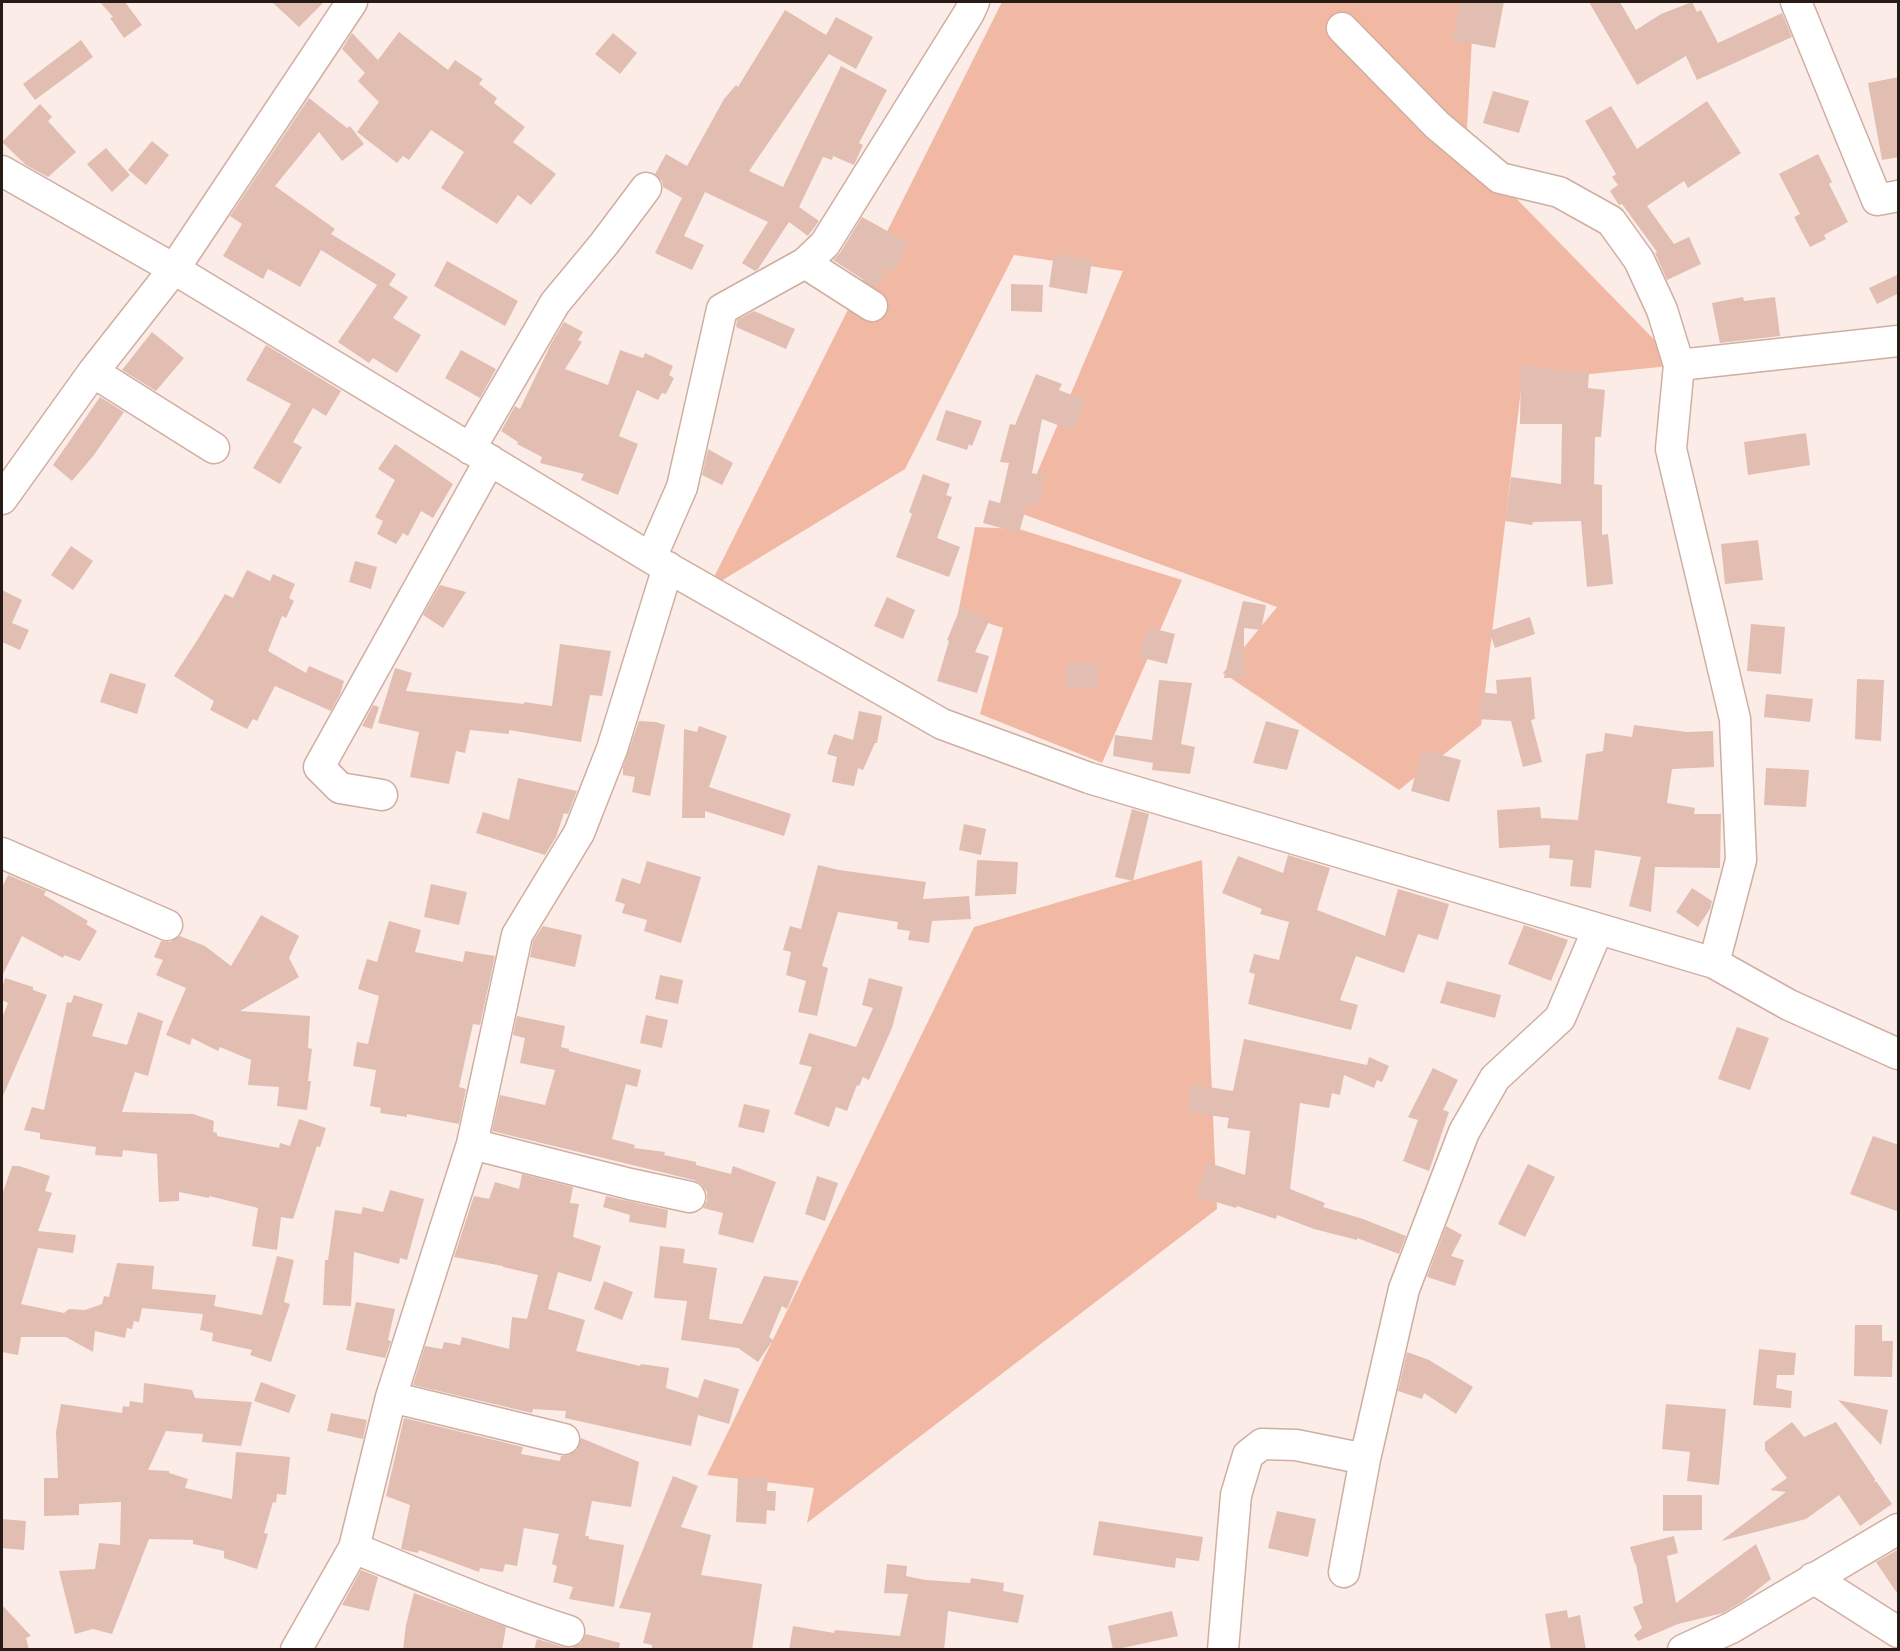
<!DOCTYPE html>
<style>
body{margin:0}
#map{position:relative;width:1900px;height:1651px;overflow:hidden;background:#fbece7;font-family:"Fira Sans",sans-serif}
canvas{display:block}
.frame{position:absolute;inset:0;border:3px solid #271b16;pointer-events:none}
</style>
<div id="map">
<canvas width="1900" height="1651"></canvas>
<div class="frame"></div>
</div>
<script>
const c = document.querySelector('canvas').getContext('2d');
c.lineJoin = 'round';
function fillPath(path, color) { c.fillStyle = color; c.fill(path, 'evenodd'); }
function strokePath(path, color, width, dash) { c.strokeStyle = color; c.lineWidth = width; c.lineCap = dash ? 'butt' : 'round'; c.setLineDash(dash || []); c.stroke(path); }
fillPath(new Path2D(`
 M1002,2H1474L1466,147L1679,365L1522,381L1481,725L1399,790L1223,673L1277,607L1020,513L1123,271L1014,255L905,469L708,589Z
 M975,527L1019,529L1182,580L1102,763L980,714L1003,628L958,613Z
 M1202,860L1217,1209L807,1523L814,1488L707,1475L974,927Z`), '#f1b9a4');
fillPath(new Path2D(`
 M100,2H125L142,25L124,38L110,18L113,17Z
 M272,2H324L299,27Z
 M1460,2H1504L1495,48L1452,40Z
 M1589,2H1620L1636,30L1661,14L1692,2L1697,12L1701,10L1718,43L1782,13L1792,37L1697,80L1686,56L1637,85Z
 M785,10L826,35L836,17L873,37L856,69L829,54L749,171L783,187L841,66L887,90L859,143L863,145L854,165L833,156L832,160L823,157L799,207L819,221L808,236L789,222L758,269L755,271L742,263L768,222L705,192L684,236L704,245L692,270L655,253L682,198L663,187L662,181L655,174L666,154L687,166L724,99L736,85L738,87Z
 M399,32L448,70L455,60L483,79L479,84L497,98L494,103L525,127L513,142L556,174L531,205L518,195L497,224L441,188L464,152L431,130L409,160L403,156L397,163L357,132L379,102L358,81L365,73L342,49L352,33L378,60Z
 M613,33L637,53L620,74L595,54Z
 M81,40L93,57L35,100L23,84Z
 M1899,77V157L1882,160L1868,83Z
 M1493,91L1529,101L1519,133L1483,123Z
 M309,98L347,128L350,126L364,144L342,161L319,132L275,186L335,229L331,234L396,274L389,285L408,297L393,318L421,335L397,373L373,358L369,363L338,342L377,285L321,250L300,287L268,269L263,279L223,256L242,224L230,216Z
 M1707,101L1741,153L1688,188L1684,181L1647,206L1674,244L1689,237L1701,264L1667,280L1655,253L1657,252L1622,204L1619,205L1610,191L1618,185L1612,177L1616,174L1585,121L1611,106L1637,149Z
 M40,104L52,117L48,121L76,152L48,177L26,165L2,142Z
 M152,141L169,155L146,185L128,170Z
 M106,148L130,175L112,192L87,164Z
 M1818,154L1832,182L1829,184L1848,222L1824,235L1826,239L1810,247L1794,217L1800,214L1779,174Z
 M862,217L909,243L893,272L887,268L876,288L833,260L840,253Z
 M1054,253L1092,260L1087,294L1049,287Z
 M447,261L518,301L505,326L434,286Z
 M1899,274V293L1877,304L1869,288Z
 M1011,284L1043,285L1042,312L1011,311Z
 M1743,297L1744,301L1775,297L1780,336L1720,343L1712,303Z
 M754,311L795,329L786,349L736,327L737,320Z
 M564,322L583,332L578,340L582,342L565,369L608,385L620,350L643,358L645,353L673,366L669,375L674,378L666,394L662,393L658,400L637,390L619,436L638,444L618,495L581,480L584,474L540,463L542,457L517,444L518,442L501,431L515,406L520,409L551,344Z
 M152,332L184,358L156,391L122,370Z
 M266,345L341,391L326,416L313,408L293,442L302,447L280,484L253,468L291,404L246,380Z
 M461,350L496,369L480,398L445,378Z
 M1521,366H1542V369L1589,372L1588,388L1605,390L1601,437H1595L1594,484L1602,485V535L1608,534L1613,584L1587,587L1581,521L1533,522L1532,525L1505,521L1511,477L1561,484L1562,424H1520Z
 M1036,374L1062,384L1059,390L1085,400L1073,431L1042,419L1032,473L1045,476L1038,506L1027,504L1019,533L983,523L989,500L1000,503L1009,463L1000,462L1010,424L1015,425Z
 M100,397L124,412L94,455L72,481L53,465Z
 M946,410L982,421L972,446L969,444L967,450L936,440Z
 M1806,433L1810,465L1748,475L1744,442Z
 M395,444L453,484L433,518L421,511L408,536L403,533L396,544L377,534L383,521L375,517L395,480L378,469Z
 M708,449L733,463L722,485L702,475Z
 M923,474L950,484L946,495L952,497L937,538L960,547L949,577L896,557L912,514L909,512Z
 M1758,540L1763,580L1725,584L1721,544Z
 M71,546L93,561L73,590L51,575Z
 M355,561L377,567L371,589L349,582Z
 M247,570L270,581L273,574L295,584L289,598L294,601L286,618L282,616L268,651L306,673L309,666L344,681L340,694L331,711L275,686L257,721L253,719L247,729L210,710L214,701L174,676L198,639L225,594L233,598Z
 M440,585L466,592L443,628L423,615Z
 M2,590L22,600L12,623L29,630L20,650L2,642V644Z
 M887,597L915,610L903,639L874,626Z
 M1243,601L1266,605L1261,630L1244,628V678H1224Z
 M961,606L990,619L975,652L989,656L977,693L937,681L949,641L947,640Z
 M1530,617L1535,634L1495,648L1489,631Z
 M1751,624L1785,627L1781,674L1747,671Z
 M1148,627L1175,634L1167,664L1139,657Z
 M560,644L611,651L602,696L590,695L581,742L509,730V734L470,730L465,753L456,751L449,784L410,777L419,732L378,723L395,668L412,673L406,691L524,704V702L552,706Z
 M1067,662L1099,664L1097,689L1066,688Z
 M110,673L146,684L137,714L100,702Z
 M1531,677L1535,719L1531,720L1542,762L1523,767L1511,721L1478,719L1481,692L1497,694L1496,680Z
 M1857,679L1884,680L1881,741L1855,739Z
 M1159,680L1192,683L1181,744L1195,747L1190,774L1152,770L1153,763L1113,756L1115,735L1152,740Z
 M1766,694L1813,699L1810,722L1764,717Z
 M373,705L379,707L372,729L362,726Z
 M859,711L882,716L877,743H875L863,770L858,768L854,786L832,782L837,757L827,754L834,734L853,740Z
 M639,721L656,722L665,725L650,796L632,792L635,777L623,775V767Z
 M1266,721L1299,730L1287,770L1253,763Z
 M1634,725L1687,732L1713,731L1714,767L1672,769L1667,803L1695,808L1694,814H1721L1720,868L1655,867L1651,912L1629,906L1641,857L1595,850L1591,888L1570,886L1573,860L1549,858L1550,845L1499,848L1497,810L1540,807L1541,818L1578,820L1586,754L1603,751L1605,733L1632,737Z
 M699,726L727,736L709,787L791,814L784,836L705,811V818H682L684,729L697,732Z
 M1422,750L1461,760L1449,802L1411,791Z
 M1766,768L1809,770L1806,807L1764,805Z
 M518,778L577,791L568,814L564,813L556,837L545,855L476,833L483,812L509,820Z
 M1132,809L1149,814L1133,881L1115,877Z
 M964,824L986,829L981,855L959,850Z
 M1288,855L1330,868L1317,910L1385,936L1398,889L1449,904L1438,940L1418,934L1404,973L1356,956L1340,1000L1358,1005L1351,1030L1248,1004L1255,974L1249,972L1254,954L1279,960L1289,922L1260,914L1262,909L1222,893L1238,856L1283,873Z
 M977,860L1018,862L1016,894L975,896Z
 M647,861L701,877L681,943L644,931L647,920L622,913L625,904L615,901L622,878L640,884Z
 M818,865L839,870L926,882L923,899L969,896L971,919L932,921L929,943L908,940L910,931L897,929L898,922L838,912L822,966L828,968L817,1016L798,1012L806,981L786,975L791,952L783,950L790,926L801,929Z
 M8,875L46,891L44,895L88,921L86,924L97,931L80,961L64,955L63,958L22,936L2,976V888Z
 M431,884L467,892L459,925L424,917Z
 M1692,888L1712,901L1710,909L1698,927L1676,912Z
 M261,915L299,936L289,958L299,977L240,1011L310,1016L308,1048L312,1049L308,1081H311L307,1110L277,1106L279,1087L248,1085L251,1060L220,1047L218,1051L192,1038L190,1045L166,1035L186,988L156,975L163,960L154,957L161,941L170,942L180,936L205,946L231,966Z
 M389,921L421,930L415,952L463,962L465,951L495,956L480,1025L473,1024L459,1087L466,1089L459,1124L407,1114V1117L380,1113L381,1108L370,1106L376,1070L353,1066L357,1042L368,1044L379,996L358,989L367,959L377,962Z
 M1524,925L1568,940L1551,981L1508,964Z
 M543,926L582,935L575,967L530,957L533,941Z
 M660,975L683,980L678,1004L655,999Z
 M5,978L33,987V990L47,995L2,1098V1018L8,1003L2,1000V989Z
 M869,978L903,987L892,1028L869,1080L863,1077L859,1086L857,1085L847,1111L836,1107L829,1127L794,1114L812,1067L799,1064L809,1033L856,1047L873,1008L862,1005Z
 M1447,981L1501,995L1495,1018L1440,1003Z
 M74,995L103,1004L92,1036L127,1045L138,1012L163,1021L148,1076L135,1072L122,1112L193,1114L214,1121L213,1132L217,1133V1136L279,1148L280,1143L290,1146L299,1119L326,1128L320,1147L317,1146L293,1219L281,1217L277,1250L252,1246L258,1208L209,1196V1198L179,1192V1201L159,1202L157,1154L123,1150L122,1157L95,1155L96,1147L40,1139V1133L24,1130L32,1107L44,1110L67,1002L71,1003Z
 M646,1015L668,1020L662,1048L640,1043Z
 M517,1016L565,1026L561,1047L569,1049V1051L641,1070L637,1087L626,1084L612,1139L635,1145L634,1148L665,1152L664,1155L696,1162V1165L731,1174L733,1166L776,1182L753,1243L718,1234L723,1213L703,1208L707,1201V1192L702,1185L694,1180L492,1131L500,1095L545,1105L555,1070L520,1063L525,1038L513,1035Z
 M1737,1027L1769,1038L1750,1090L1718,1079Z
 M1244,1039L1367,1065L1369,1057L1389,1066L1382,1082L1377,1080L1374,1088L1344,1075L1340,1095L1332,1093L1329,1108L1300,1103L1290,1189L1325,1203L1323,1207L1363,1219L1406,1236L1399,1254L1357,1238V1240L1314,1229L1277,1215L1276,1219L1237,1206L1236,1208L1196,1196L1207,1162L1245,1175L1250,1131L1227,1128L1229,1118L1187,1112L1191,1084L1233,1091Z
 M1433,1068L1458,1080L1443,1110L1449,1112L1429,1171L1403,1161L1418,1120L1408,1117Z
 M744,1104L770,1110L764,1133L738,1127Z
 M1873,1136L1899,1145V1212L1850,1194Z
 M1528,1164L1555,1177L1525,1237L1498,1224Z
 M12,1166H19L50,1176L45,1191L52,1193L38,1231L76,1235L73,1253L38,1248L21,1304L64,1313L69,1309L85,1310L102,1304L104,1296L109,1297L117,1263L154,1266L152,1289L216,1295L214,1306L262,1315L277,1256L294,1260L284,1302L290,1304L271,1362L250,1355L252,1350L212,1341L213,1333L200,1330L203,1314L142,1308L139,1322L134,1321L132,1329L127,1328L125,1338L95,1331L93,1352L66,1337H21L18,1355L2,1352V1195Z
 M522,1174L573,1187L570,1203L579,1204L573,1237L601,1246L591,1282L558,1272L548,1309L585,1320L576,1351L640,1366L641,1364L669,1368L666,1388L698,1398L704,1379L739,1389L729,1424L698,1415L691,1446L565,1418L566,1411L533,1409L532,1413L413,1385L425,1346L442,1349L444,1342L460,1345L462,1337L509,1349L512,1317L527,1319L538,1275L503,1267V1266L454,1257L474,1196L489,1199L495,1182L519,1189Z
 M817,1176L838,1183L825,1221L805,1214Z
 M390,1190L424,1199L407,1260L400,1258L399,1264L354,1252L351,1306L323,1305L325,1260H328L335,1210L361,1214L363,1207L383,1212Z
 M606,1196L668,1210L666,1228L629,1222L630,1215L603,1207Z
 M1446,1226L1462,1235L1451,1256L1464,1260L1455,1286L1427,1277Z
 M660,1246L685,1249L683,1263L717,1268L709,1319L742,1324L764,1276L799,1281L787,1309L782,1306L769,1337L773,1340L758,1362L738,1348L681,1340L687,1301L654,1298Z
 M604,1281L633,1292L622,1320L594,1309Z
 M356,1302L395,1309L388,1340L391,1341L385,1358L346,1350Z
 M1855,1325H1882V1341H1893L1892,1377L1854,1376Z
 M1759,1349L1796,1353L1794,1375H1777L1776,1388L1792,1391L1791,1408L1753,1405Z
 M1407,1352L1429,1360L1473,1387L1456,1414L1424,1393L1422,1399L1398,1391Z
 M261,1382L296,1395L289,1413L254,1401Z
 M144,1383L192,1390L195,1398L252,1402L241,1446L202,1442L203,1434L166,1431L148,1470L169,1471V1473L188,1479L185,1488L232,1499L236,1452L290,1457L286,1495L277,1494L276,1503L273,1502L264,1533L268,1534L257,1569L224,1558V1551L193,1544V1540L149,1539L112,1634L93,1629L75,1634L59,1571L95,1569L99,1543L120,1545L121,1502L79,1504V1515L44,1516V1478H58L56,1432L61,1404L122,1413L123,1406L129,1407L130,1401L143,1403Z
 M1838,1400L1888,1410L1881,1445Z
 M1666,1404L1726,1409L1719,1485L1687,1481L1690,1452L1662,1449Z
 M331,1413L367,1420L363,1439L327,1431Z
 M404,1418L523,1447L521,1454L560,1461L561,1456L569,1455L577,1450L581,1438L639,1462L631,1507L592,1501L585,1536H589V1539L624,1545L614,1607L569,1599L573,1587L553,1582L557,1566L552,1564L559,1534L524,1528L517,1566L505,1564L503,1572L480,1568L479,1572L419,1550L418,1553L401,1549L410,1505L386,1496Z
 M1792,1422L1804,1437L1836,1422L1875,1479L1874,1483L1876,1481L1892,1504L1860,1526L1839,1495L1806,1519L1721,1541L1786,1492L1770,1490L1787,1478L1765,1450V1442Z
 M673,1476L698,1486L681,1527L711,1535L701,1575L762,1584L752,1650H652V1645L643,1643L651,1613L619,1608Z
 M738,1477L768,1478L767,1491H776L775,1511L767,1510L766,1524L736,1522Z
 M1663,1495H1702V1530L1663,1531Z
 M1277,1511L1316,1519L1308,1557L1268,1548Z
 M2,1519L26,1521L24,1550L2,1548Z
 M1099,1521L1203,1537L1199,1561L1176,1558L1175,1568L1093,1555Z
 M1674,1536L1678,1553L1667,1556L1676,1603L1756,1544L1771,1579L1743,1601L1723,1613L1678,1624L1638,1641L1634,1635L1642,1628L1633,1607L1643,1603L1636,1564H1635L1630,1547Z
 M1899,1549V1596L1876,1562Z
 M887,1564L907,1566L906,1576L925,1580L970,1583L971,1578L1004,1583L1003,1591L1024,1595L1018,1623L948,1611L944,1650H789L793,1626L834,1633L835,1630L900,1636L908,1594L884,1593Z
 M361,1570L378,1577L369,1611L342,1605Z
 M414,1593L506,1627L502,1650H403L406,1625Z
 M2,1605L31,1636L26,1638L29,1650H2Z
 M1567,1610L1568,1618L1580,1615L1586,1650H1551L1545,1614Z
 M1172,1611L1178,1636L1113,1650L1108,1626Z
 M586,1634L620,1643L619,1650H534L537,1639L564,1647L572,1648L581,1643Z`), '#e1beb1');
const minor = new Path2D(`
 M1796,2L1877,200L1898,196
 M1342,28L1437,125L1500,178L1559,192L1611,221L1639,260L1662,310L1679,365L1671,449L1735,719L1741,860L1714,963
 M2,171L174,269L352,2
 M805,263L872,306
 M1679,365L1898,341
 M93,372L214,448
 M470,449L555,303L604,244L646,188
 M2,499L93,372L174,269L651,558L942,724L1089,778L1714,963L1789,1005L1898,1054
 M651,558L682,487L722,309L805,263L825,244L969,13L974,2
 M382,795L340,788L319,767L490,460
 M2,853L167,925
 M472,1144L630,1184L690,1197
 M391,1397L564,1439
 M354,1548C425,1577 496,1608 569,1631
 M1344,1572L1365,1459L1404,1289L1464,1132L1495,1078L1560,1018L1598,929
 M1813,1578L1898,1632
 M296,1650L354,1548L391,1397L472,1144L517,935L579,833L612,749L668,567
 M1223,1650L1236,1495L1248,1455L1262,1444L1296,1445L1365,1459
 M1683,1650L1731,1628L1898,1529`);
strokePath(minor, '#d0aea1', 33);
strokePath(minor, '#fff', 30);
</script>
